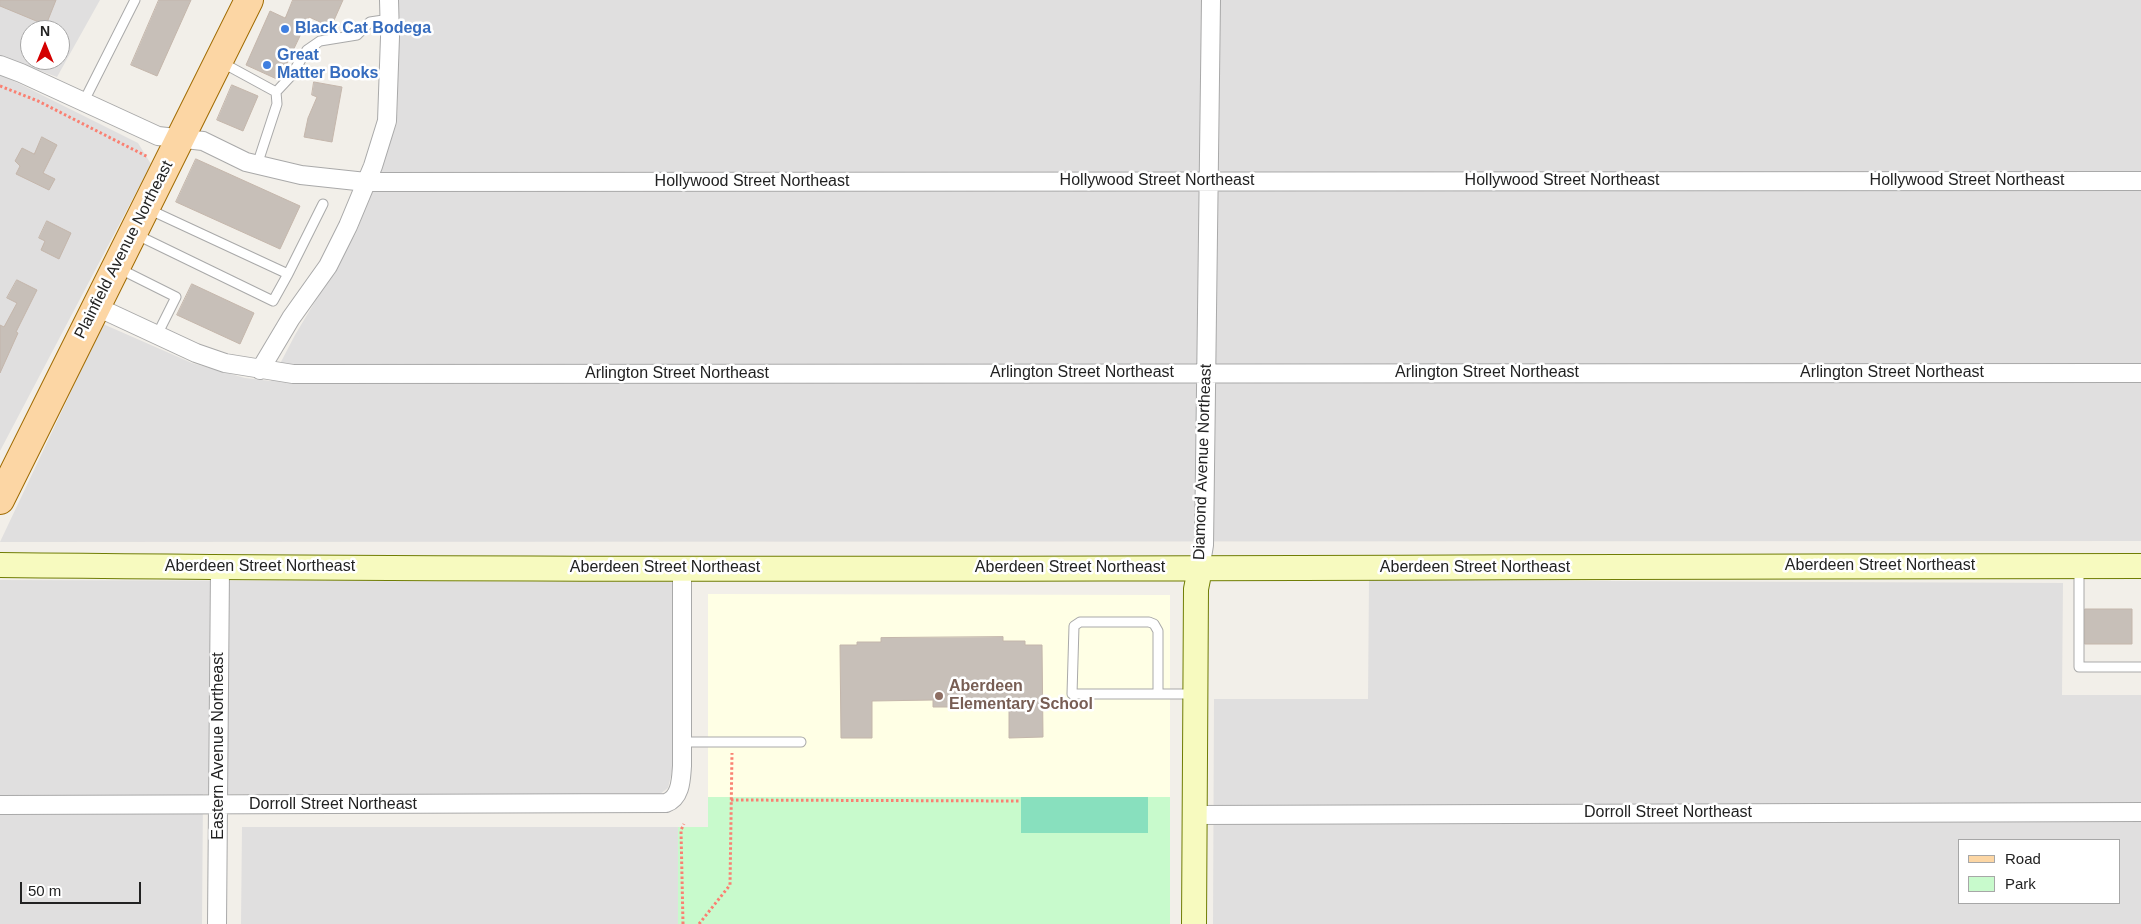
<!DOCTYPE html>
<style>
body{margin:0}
#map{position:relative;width:2141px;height:924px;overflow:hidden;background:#f2efe9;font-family:Helvetica,sans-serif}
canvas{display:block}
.legend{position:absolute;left:1958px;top:839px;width:162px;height:65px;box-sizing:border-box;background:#fff;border:1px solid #a7a7a7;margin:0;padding:6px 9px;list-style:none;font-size:15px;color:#222}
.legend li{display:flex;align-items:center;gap:10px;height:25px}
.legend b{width:25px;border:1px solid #a7a7a7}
.north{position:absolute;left:20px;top:20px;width:50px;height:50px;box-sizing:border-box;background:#fff;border:1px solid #a7a7a7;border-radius:50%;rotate:0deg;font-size:14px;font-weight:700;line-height:20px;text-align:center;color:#222}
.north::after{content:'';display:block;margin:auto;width:18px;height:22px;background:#d40000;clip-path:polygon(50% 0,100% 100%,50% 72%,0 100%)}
.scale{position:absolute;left:20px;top:882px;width:121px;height:22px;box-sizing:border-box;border:2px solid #222;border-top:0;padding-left:6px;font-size:15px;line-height:18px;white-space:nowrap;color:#222;-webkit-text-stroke:4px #fff;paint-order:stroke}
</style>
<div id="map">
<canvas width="2141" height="924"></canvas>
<ul class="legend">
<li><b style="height:6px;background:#fcd6a4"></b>Road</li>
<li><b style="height:14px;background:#c8facc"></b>Park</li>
</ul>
<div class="north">N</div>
<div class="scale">50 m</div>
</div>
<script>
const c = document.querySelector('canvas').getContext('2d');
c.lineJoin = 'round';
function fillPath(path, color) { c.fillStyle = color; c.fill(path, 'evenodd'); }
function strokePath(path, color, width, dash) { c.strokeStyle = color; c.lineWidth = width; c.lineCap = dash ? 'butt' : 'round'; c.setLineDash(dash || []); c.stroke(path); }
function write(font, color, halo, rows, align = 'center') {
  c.font = font + ' Helvetica,sans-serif'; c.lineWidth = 5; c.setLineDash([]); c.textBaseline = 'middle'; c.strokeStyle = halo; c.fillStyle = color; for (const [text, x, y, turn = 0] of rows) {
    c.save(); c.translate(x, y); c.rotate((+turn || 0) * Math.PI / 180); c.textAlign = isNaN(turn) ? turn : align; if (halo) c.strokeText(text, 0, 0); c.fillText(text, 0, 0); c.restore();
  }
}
fillPath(new Path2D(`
 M0,0H100L57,77L0,56ZM30,30H60V60H30Z
 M399,0H2141V541L0,542L103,324L192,363L245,378L271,381L295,335L356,233L397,123Z
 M0,74L138,143L151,164L0,451Z
 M0,580L676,582L672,771L668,788L656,797L203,794L202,924H0Z
 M1369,580L2063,583L2062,695H2141V924H1213L1214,699H1368ZM1960,840H2120V903H1960Z
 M242,827H678V924H241Z`), '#e0dfdf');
fillPath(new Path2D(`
 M708,594L1170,595V797H708Z`), '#ffffe5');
fillPath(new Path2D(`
 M708,797H1170V924H678V827H708Z`), '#c8facc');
fillPath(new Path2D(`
 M1021,797H1148V833H1021Z`), '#88e0be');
const building = new Path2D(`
 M0,0H56L46,25L0,6Z
 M159,0H191L157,76L131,65Z
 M293,0H343L331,27L309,17L279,80L246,65L270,11L285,18Z
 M314,82L342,87L332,142L304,137L308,118L317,97L312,95Z
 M232,85L258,96L243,131L217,120Z
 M42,137L57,145L43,173L55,179L49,190L16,174L20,166L15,161L22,148L34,154Z
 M196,159L300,206L280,249L176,202Z
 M47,221L71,233L59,259L41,250L45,241L39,238Z
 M17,280L37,290L16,332L18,333L0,373V325L4,327L17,303L7,298Z
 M192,284L254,313L240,344L177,315Z
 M2085,609H2132V644H2085Z
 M1003,637V641H1025V645H1042L1043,737L1009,738V700L947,701L948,707H933V700L872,701V738H841L840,645H857V642H881V638Z`);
fillPath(building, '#c7bfb8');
strokePath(building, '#c4b6ab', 1);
const lane = new Path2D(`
 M221,62L276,92L277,104L257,165
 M276,92L290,77L307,50L320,41L357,35L370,22L390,19
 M84,101L135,0
 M135,234L273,301L288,274L148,209
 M118,268L176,297L157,335
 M288,274L323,204
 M2079,566V667H2141
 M1158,694V631L1154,624L1149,622H1080L1074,626L1072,694H1193
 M682,742H801`);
const street = new Path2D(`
 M0,65L21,73L158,136L203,141L246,162L301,175L366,182L2141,181
 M95,306L196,353L225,363L293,374L2141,373
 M260,370L291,318L328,266L348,226L373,166L387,121L390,37L389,0
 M1200,569L1204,545L1211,0
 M0,805L666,803C681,798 681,779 682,766V568
 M1195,815L2141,812
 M217,924L220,568`);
const secondary = new Path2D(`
 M0,565C714,573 1427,566 2141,566
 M1194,924L1196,589L1200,569`);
const primary = new Path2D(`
 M0,500L249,0`);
strokePath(lane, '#a9a9a9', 11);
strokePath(street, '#a9a9a9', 20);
strokePath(secondary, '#707d05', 26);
strokePath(primary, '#a06b00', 30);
strokePath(new Path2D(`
 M0,86L38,101L148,157
 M731,800L1021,801
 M683,924L681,830L684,824
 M699,924L730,885L732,753`), '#fa8072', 3, [2.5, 2.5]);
strokePath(lane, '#fff', 9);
strokePath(street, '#fff', 18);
strokePath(secondary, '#f7fabf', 24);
strokePath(primary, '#fcd6a4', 28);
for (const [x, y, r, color] of [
 [285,29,5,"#3f7fe0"],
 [267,65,5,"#3f7fe0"],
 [939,696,5,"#8d6e63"]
]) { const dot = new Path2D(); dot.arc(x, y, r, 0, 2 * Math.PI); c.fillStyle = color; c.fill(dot); strokePath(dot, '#fff', 2); }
write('bold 16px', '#366cbe', '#fff', [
 ["Black Cat Bodega",295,29],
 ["Great",277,56],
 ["Matter Books",277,74]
], 'left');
write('16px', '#222', '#fff', [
 ["Hollywood Street Northeast",1157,181],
 ["Hollywood Street Northeast",1562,181],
 ["Hollywood Street Northeast",1967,181],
 ["Hollywood Street Northeast",752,182],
 ["Plainfield Avenue Northeast",124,250,-63],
 ["Arlington Street Northeast",1082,373],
 ["Arlington Street Northeast",1487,373],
 ["Arlington Street Northeast",1892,373],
 ["Arlington Street Northeast",677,374],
 ["Diamond Avenue Northeast",1203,462,-88],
 ["Aberdeen Street Northeast",1880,566],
 ["Aberdeen Street Northeast",260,567],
 ["Aberdeen Street Northeast",665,568],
 ["Aberdeen Street Northeast",1070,568],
 ["Aberdeen Street Northeast",1475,568],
 ["Eastern Avenue Northeast",219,746,-90],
 ["Dorroll Street Northeast",333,805],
 ["Dorroll Street Northeast",1668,813]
]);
write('bold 16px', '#785e54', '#fff', [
 ["Aberdeen",949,687],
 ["Elementary School",949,705]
], 'left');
</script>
